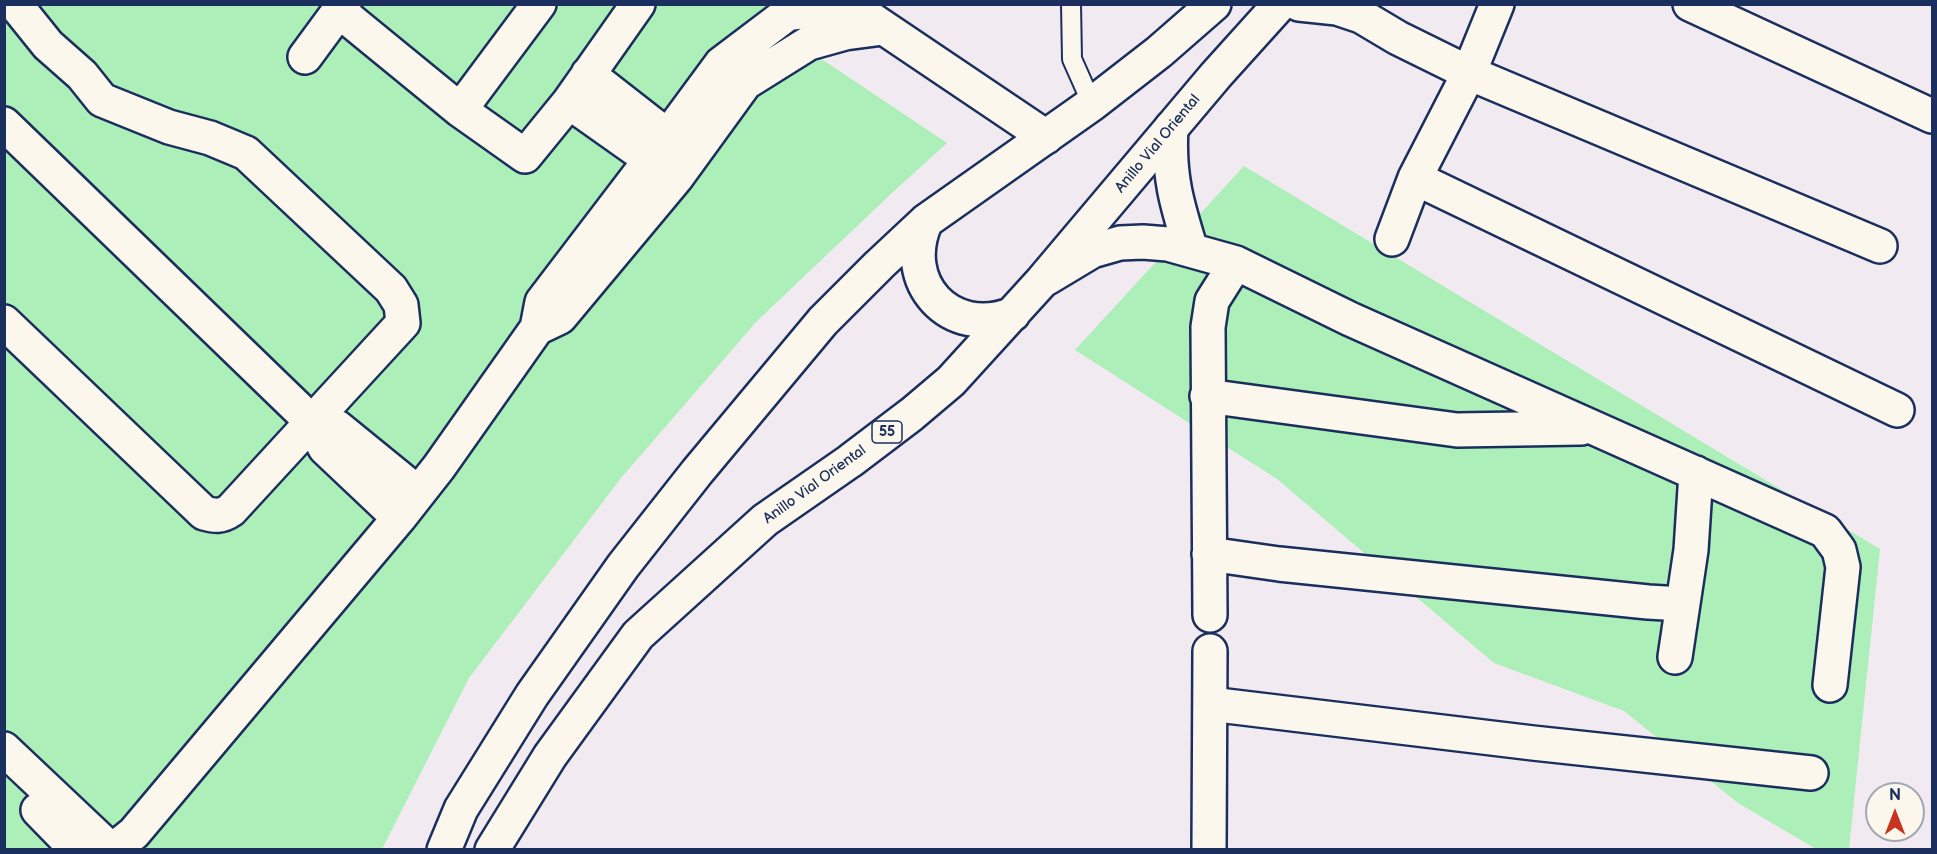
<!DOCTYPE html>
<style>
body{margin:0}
#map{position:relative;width:1937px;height:854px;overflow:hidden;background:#f2eaf1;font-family:"Balsamiq Sans",sans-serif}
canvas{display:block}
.frame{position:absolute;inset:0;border:6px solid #1b2f5e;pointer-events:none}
.north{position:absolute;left:1865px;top:782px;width:60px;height:60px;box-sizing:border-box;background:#fbf7ec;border:2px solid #a1a7b3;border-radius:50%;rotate:0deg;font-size:16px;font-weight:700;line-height:24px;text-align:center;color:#1b2f5e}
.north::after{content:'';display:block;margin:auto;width:21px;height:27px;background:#c8321e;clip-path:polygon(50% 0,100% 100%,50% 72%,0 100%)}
</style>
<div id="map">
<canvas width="1937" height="854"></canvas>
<div class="frame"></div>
<div class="north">N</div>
</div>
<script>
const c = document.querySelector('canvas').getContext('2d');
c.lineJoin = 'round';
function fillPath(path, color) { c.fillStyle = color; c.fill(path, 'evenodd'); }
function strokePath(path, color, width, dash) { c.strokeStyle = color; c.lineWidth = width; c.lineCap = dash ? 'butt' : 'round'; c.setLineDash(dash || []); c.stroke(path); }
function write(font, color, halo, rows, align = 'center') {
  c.font = font + ' "Balsamiq Sans",sans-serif'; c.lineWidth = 4.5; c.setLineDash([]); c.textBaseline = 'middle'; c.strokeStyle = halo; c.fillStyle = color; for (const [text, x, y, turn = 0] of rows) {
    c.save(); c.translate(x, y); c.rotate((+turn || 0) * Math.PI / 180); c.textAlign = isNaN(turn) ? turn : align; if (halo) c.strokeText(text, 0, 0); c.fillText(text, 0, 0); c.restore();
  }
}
fillPath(new Path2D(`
 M5,5H851L817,56L947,143L893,192L757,321L621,478L469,678L382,849L5,850Z
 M1244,166L1880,549L1849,849H1816L1738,803L1624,711L1494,663L1277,479L1075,350Z`), '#adefb8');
const lane = new Path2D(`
 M1071,4L1072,59L1092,104`);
const street = new Path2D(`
 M1299,4L1337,8L1361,16L1398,38L1469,73L1880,246
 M1690,4L1932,116
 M339,11L460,110L525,156L569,102L638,4
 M305,57L344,4
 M588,74L684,149
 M569,102L668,172
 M460,110L539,4
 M4,124L311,421L325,448L399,518
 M1171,128C1168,176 1177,205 1191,250
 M1415,178L1897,410
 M1392,239L1415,178L1469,73L1497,4
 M1047,278L1092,251L1120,243L1143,242L1168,244L1236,263L1350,319L1825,531L1839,550L1843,567L1830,685
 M4,322L204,513C215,516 221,517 231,510L403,323L401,305L391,289L246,153L210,138L169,127L102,100L82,75L48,45L15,4
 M537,328L560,317L676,178L745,83L809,43L845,33L883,28
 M1207,396L1457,430L1581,428
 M311,421L337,427L418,493
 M1209,554L1279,564L1648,602L1682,604
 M1210,615L1208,327L1212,301L1236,263
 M1675,657L1691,550L1696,473
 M1210,704L1533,743L1811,773
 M4,749L111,850
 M38,810L77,850
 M113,850L134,833L399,518L439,467L537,328L542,302L651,159L721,64L787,14L850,5L1046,137
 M1209,850L1210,651`);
const highway = new Path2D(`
 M926,221C898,282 950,339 1013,314
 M444,850L461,809L532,695L623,566L697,472L823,321L879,265L926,221L1092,104L1159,52L1214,4
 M492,850L550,756L638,635L765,520L850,461L912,414L951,381L1043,280L1216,75L1280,4`);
strokePath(lane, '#1b2f5e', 22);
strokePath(street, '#1b2f5e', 38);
strokePath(highway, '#1b2f5e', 38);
strokePath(lane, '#fbf7ec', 18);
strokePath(street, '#fbf7ec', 33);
strokePath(highway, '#fbf7ec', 33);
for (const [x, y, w] of [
 [887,432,30]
]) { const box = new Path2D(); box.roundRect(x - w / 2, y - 11, w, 22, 4.5); c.fillStyle = '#fbf7ec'; c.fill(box); strokePath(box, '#1b2f5e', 1.5); }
write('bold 14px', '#1b2f5e', null, [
 ["55",887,432]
]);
write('15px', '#1b2f5e', '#fbf7ec', [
 ["Anillo Vial Oriental",1158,144,-50],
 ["Anillo Vial Oriental",815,485,-36]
]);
</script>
